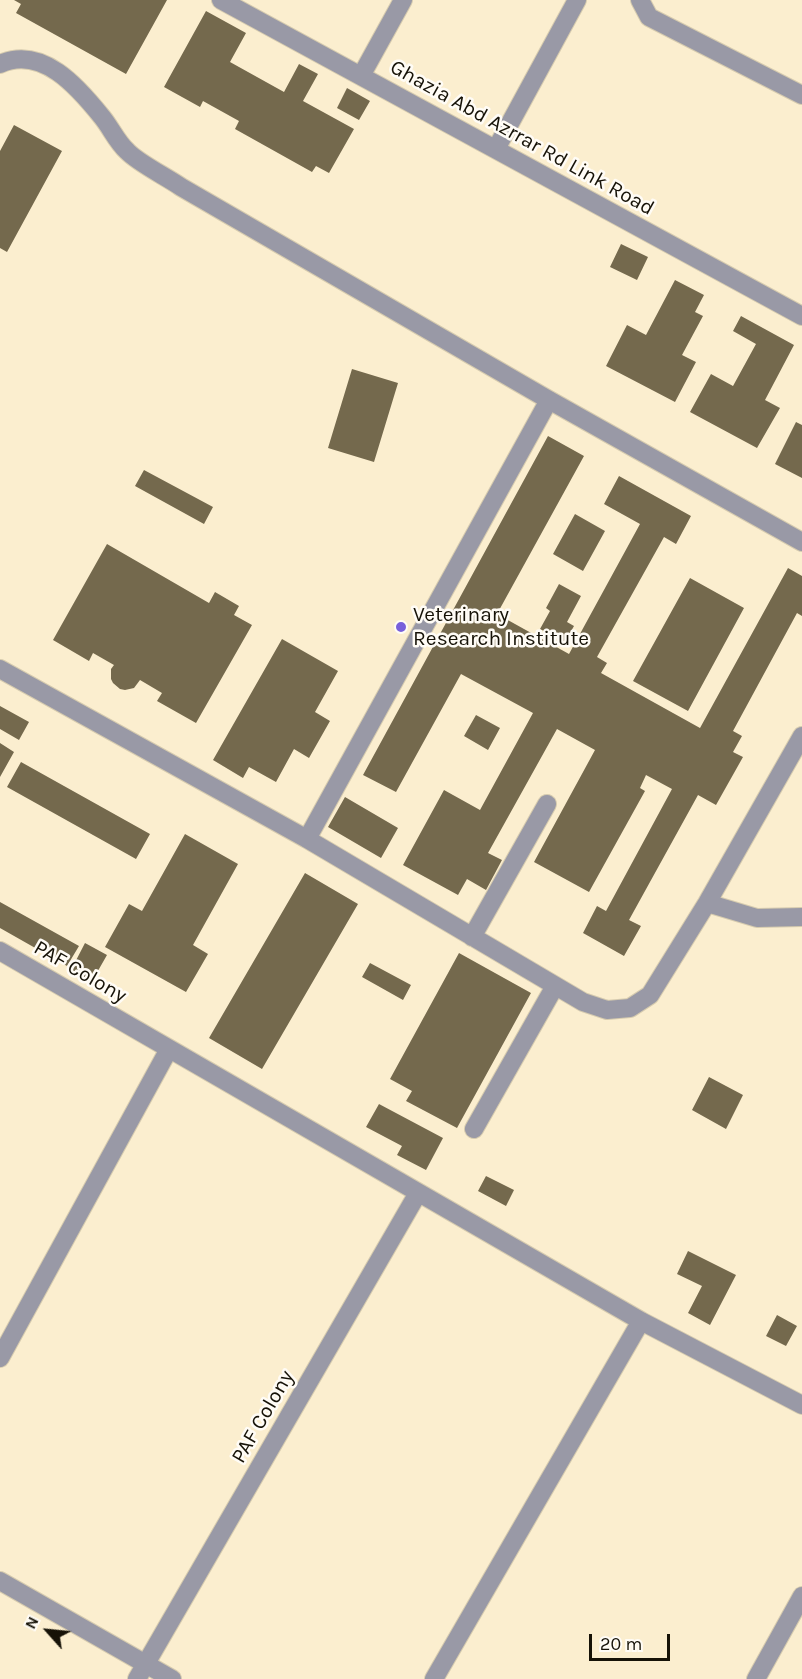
<!DOCTYPE html>
<style>
body{margin:0}
#map{position:relative;width:802px;height:1679px;overflow:hidden;background:#fbeecf;font-family:Karla,sans-serif}
canvas{display:block}
.north{position:absolute;left:18px;top:1601px;width:60px;height:60px;-webkit-text-stroke:4px #fffcf6;paint-order:stroke;rotate:297deg;font-size:16px;font-weight:700;line-height:24px;text-align:center;color:#161207}
.north::after{content:'';display:block;margin:auto;width:21px;height:27px;background:#161207;clip-path:polygon(50% 0,100% 100%,50% 72%,0 100%)}
.scale{position:absolute;left:589px;top:1634px;width:81px;height:27px;box-sizing:border-box;border:3px solid #161207;border-top:0;padding-left:8px;font-size:18px;line-height:21px;white-space:nowrap;color:#161207;-webkit-text-stroke:4px #fffcf6;paint-order:stroke}
</style>
<div id="map">
<canvas width="802" height="1679"></canvas>
<div class="north">N</div>
<div class="scale">20 m</div>
</div>
<script>
const c = document.querySelector('canvas').getContext('2d');
c.lineJoin = 'round';
function fillPath(path, color) { c.fillStyle = color; c.fill(path, 'evenodd'); }
function strokePath(path, color, width, dash) { c.strokeStyle = color; c.lineWidth = width; c.lineCap = dash ? 'butt' : 'round'; c.setLineDash(dash || []); c.stroke(path); }
function write(font, color, halo, rows, align = 'center') {
  c.font = font + ' Karla,sans-serif'; c.lineWidth = 5; c.setLineDash([]); c.textBaseline = 'middle'; c.strokeStyle = halo; c.fillStyle = color; for (const [text, x, y, turn = 0] of rows) {
    c.save(); c.translate(x, y); c.rotate((+turn || 0) * Math.PI / 180); c.textAlign = isNaN(turn) ? turn : align; if (halo) c.strokeText(text, 0, 0); c.fillText(text, 0, 0); c.restore();
  }
}
fillPath(new Path2D(`
 M14,0H167L126,74L16,13L21,4Z
 M206,11L246,33L230,62L284,92L299,64L318,74L303,101L354,129L329,173L316,166L312,172L235,129L239,121L203,101L200,107L164,87Z
 M347,88L370,101L359,120L337,108Z
 M14,125L62,151L7,252L0,248V151Z
 M621,244L648,257L637,280L610,267Z
 M675,280L704,295L695,312L703,316L682,355L696,362L675,402L606,366L627,325L646,335Z
 M741,316L794,345L765,400L780,408L757,448L690,412L711,374L733,386L756,344L733,331Z
 M352,369L398,383L374,462L328,448Z
 M796,422L802,425V478L775,464Z
 M548,436L584,456L497,614L569,654L640,524L604,504L619,476L691,516L676,544L664,537L597,657L607,663L601,673L700,728L788,568L802,576V616L797,613L733,731L742,736L733,752L743,757L716,805L698,795L629,920L641,926L624,956L583,933L597,906L606,911L672,789L646,775L640,788L645,791L589,892L534,862L595,750L557,729L488,853L502,860L486,890L467,879L458,895L403,865L444,790L480,810L533,713L461,674L396,792L363,775Z
 M144,470L213,507L204,524L135,486Z
 M575,514L605,531L583,571L553,554Z
 M107,544L209,603L215,592L239,606L234,615L252,625L196,723L157,701L162,693L140,680L134,688L125,690L120,689L113,683L111,679V669L114,665L93,653L89,661L53,640Z
 M690,578L744,608L688,711L633,681Z
 M559,584L581,596L567,622L574,626L565,642L540,629L550,611L546,608Z
 M282,639L338,671L315,712L330,721L309,758L294,749L276,782L249,767L243,778L213,760Z
 M0,706L29,722L19,740L0,729Z
 M476,715L500,728L488,750L464,736Z
 M0,743L14,752L0,777Z
 M21,762L150,834L136,859L7,787Z
 M345,797L398,828L381,858L328,827Z
 M185,834L238,864L193,945L208,954L186,992L105,947L129,904L142,911Z
 M305,873L358,904L262,1069L209,1038Z
 M0,902L79,946L67,966L0,928Z
 M85,943L107,955L91,983L70,972Z
 M459,953L531,993L457,1128L406,1101L412,1091L390,1079Z
 M370,963L411,985L403,1000L362,977Z
 M709,1077L743,1095L726,1129L692,1110Z
 M379,1104L443,1138L426,1170L397,1155L402,1146L366,1127Z
 M486,1176L514,1190L506,1206L478,1191Z
 M688,1251L736,1275L710,1325L688,1313L702,1286L677,1274Z
 M777,1315L797,1326L786,1346L766,1336Z`), '#74694d');
const minor = new Path2D(`
 M221,0L802,316
 M640,0L649,17L802,95
 M0,64C42,45 78,87 102,117C111,128 117,142 127,151C138,163 167,177 181,187L549,400L802,542
 M361,76L403,0
 M496,149L577,0
 M0,669L307,839L583,1002L607,1010L630,1008L650,995L707,903L802,736
 M307,839L549,400
 M707,903L757,918L802,917
 M472,937L547,804
 M0,951L641,1321L802,1405
 M474,1129L555,986
 M0,1358L169,1049
 M0,1581L172,1679
 M137,1679L418,1193
 M434,1679L641,1321
 M756,1679L802,1596`);
strokePath(minor, '#d6cbaf', 20);
strokePath(minor, '#9999a6', 18);
for (const [x, y, r, color] of [
 [401,627,6,"#7860db"]
]) { const dot = new Path2D(); dot.arc(x, y, r, 0, 2 * Math.PI); c.fillStyle = color; c.fill(dot); strokePath(dot, '#fffcf6', 2); }
write('21px', '#161207', '#fffcf6', [
 ["Ghazia Abd Azrrar Rd Link Road",522,138,29],
 ["PAF Colony",80,972,30],
 ["PAF Colony",263,1417,-60]
]);
write('21px', '#161207', '#fffcf6', [
 ["Veterinary",413,615],
 ["Research Institute",413,639]
], 'left');
</script>
